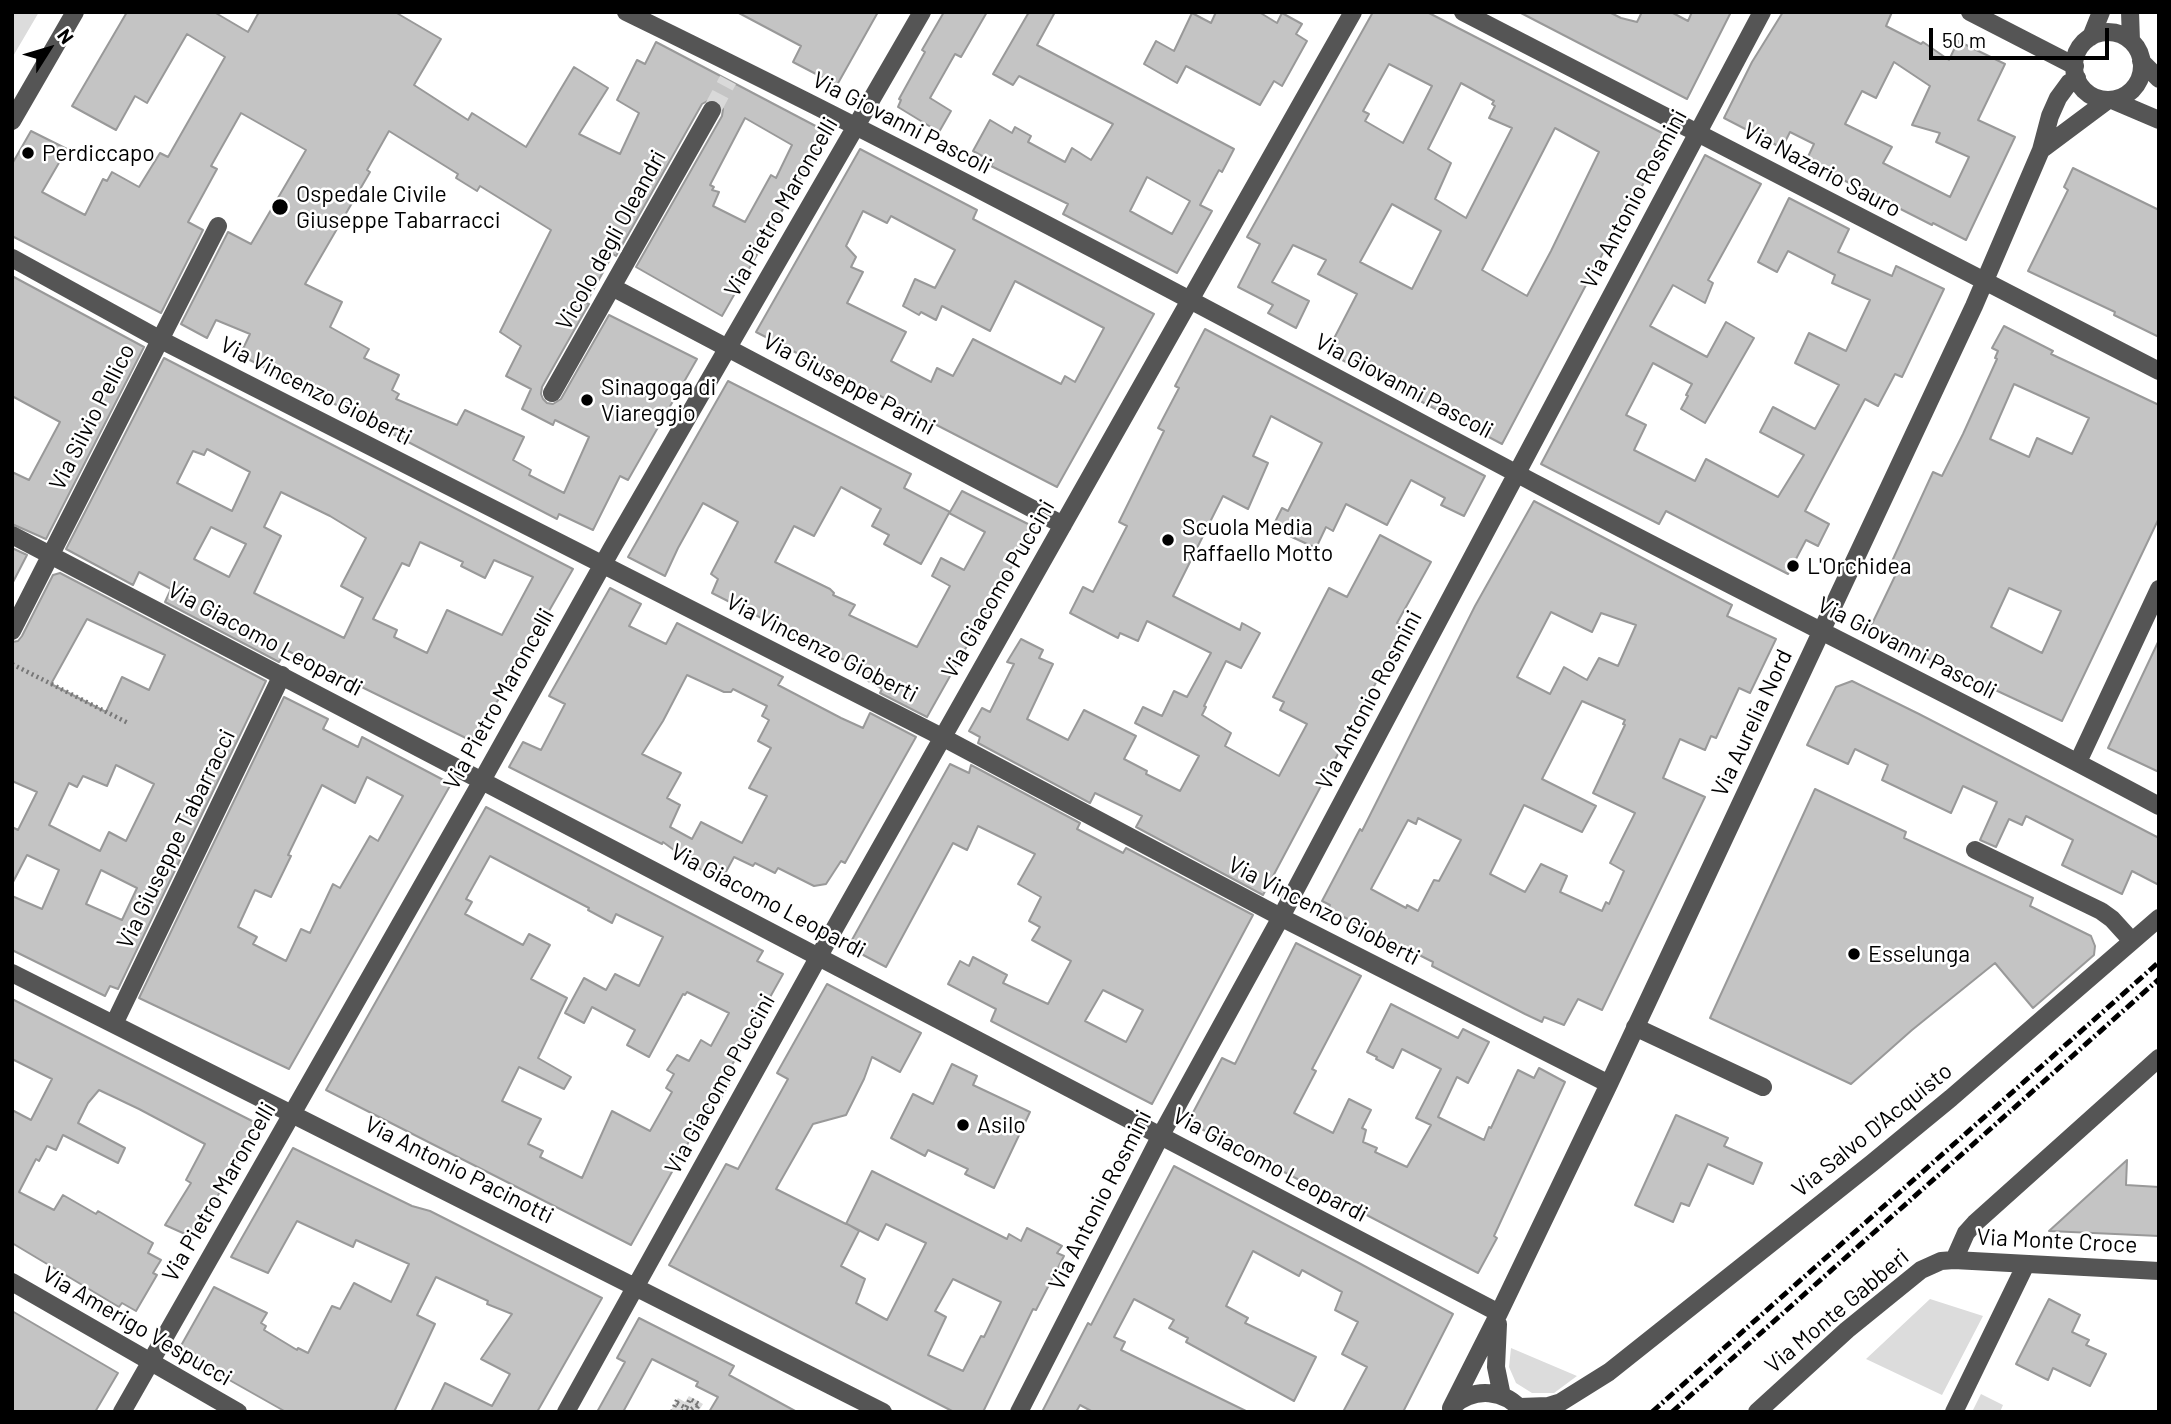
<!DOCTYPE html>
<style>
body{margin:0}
#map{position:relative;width:2171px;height:1424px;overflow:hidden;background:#fff;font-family:Barlow,sans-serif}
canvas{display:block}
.frame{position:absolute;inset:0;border:14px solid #000;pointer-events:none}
.north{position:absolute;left:14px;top:14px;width:70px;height:70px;-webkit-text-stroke:5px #fff;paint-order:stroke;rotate:53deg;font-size:19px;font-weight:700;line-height:28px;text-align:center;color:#000}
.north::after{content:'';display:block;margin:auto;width:24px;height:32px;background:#000;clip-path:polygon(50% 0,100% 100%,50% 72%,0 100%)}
.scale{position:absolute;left:1929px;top:28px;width:180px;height:32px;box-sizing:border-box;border:4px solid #000;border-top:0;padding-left:9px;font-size:21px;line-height:24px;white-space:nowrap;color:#000;-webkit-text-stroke:5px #fff;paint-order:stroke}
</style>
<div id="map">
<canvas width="2171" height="1424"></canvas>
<div class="frame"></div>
<div class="north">N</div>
<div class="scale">50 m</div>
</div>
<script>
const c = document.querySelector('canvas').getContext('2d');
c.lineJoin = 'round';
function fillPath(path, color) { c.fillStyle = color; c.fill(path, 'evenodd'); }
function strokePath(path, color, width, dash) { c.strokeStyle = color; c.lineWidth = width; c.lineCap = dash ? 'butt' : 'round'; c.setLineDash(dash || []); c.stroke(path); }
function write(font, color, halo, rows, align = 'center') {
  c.font = font + ' Barlow,sans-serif'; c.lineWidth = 5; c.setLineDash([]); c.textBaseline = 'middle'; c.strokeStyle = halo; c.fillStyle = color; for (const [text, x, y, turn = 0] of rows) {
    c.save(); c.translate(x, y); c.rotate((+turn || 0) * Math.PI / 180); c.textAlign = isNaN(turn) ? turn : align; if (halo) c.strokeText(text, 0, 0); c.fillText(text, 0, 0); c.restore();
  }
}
fillPath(new Path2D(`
 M12,12H39L12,58Z
 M1930,1299L1983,1316L1942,1395L1866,1359Z
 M1511,1348L1577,1376L1554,1393H1532L1516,1383L1509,1367Z
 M1981,1394L2003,1405L2000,1412H1972Z
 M689,1396L703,1404L698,1412H670L678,1398L685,1402Z`), '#dcdcdc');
const building = new Path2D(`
 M127,12H214L248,32L259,12H395L441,39L414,85L468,120L472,113L526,147L574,67L608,88L579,134L620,154L639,113L617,100L637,60L645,64L656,42L827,132L722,316L636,267L722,116L723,109L718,101L711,99L702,104L616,256L613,254L586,303L589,304L542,387L541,394L543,399L547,403L553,404L561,399L609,315L697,359L628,480L620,476L593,530L559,514L557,519L240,355L250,334L216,320L207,338L181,324L228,232L251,244L306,150L241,113L211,166L217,169L188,222L203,230L161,313L12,236V164L31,131L67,149L42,192L85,215L103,179L107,181L112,172L139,187L160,153L168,157L225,57L187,34L147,103L135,96L116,130L72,106ZM745,118L792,145L776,178L771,175L745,222L713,206L719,192L712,190L714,187L710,185ZM389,131L458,174L456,178L477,191L480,186L551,230L500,332L521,346L506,376L531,389L522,409L553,425L555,420L589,437L564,493L529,475L531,470L513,460L524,437L465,410L457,425L396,399L399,394L392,390L399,375L364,358L369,349L330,327L342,302L305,284L370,172L367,170Z
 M737,12H878L837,85L793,62L801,46Z
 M944,12H987L961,57L955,54L930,98L951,111L939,132L898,107L901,100L899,99L925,52L922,50Z
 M1029,12H1055L1037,45L1234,149L1222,172L1219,170L1200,205L1212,211L1177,273L1063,214L1068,204L991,166L993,162L973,151L990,120L1012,133L1015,127L1031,136L1028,142L1065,162L1072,148L1091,160L1113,124L1019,76L1013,85L993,74ZM1147,177L1190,201L1172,234L1130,211Z
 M1216,12H1259L1277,23L1282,13L1302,24L1296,34L1307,41L1282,86L1274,81L1260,105L1186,66L1177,83L1144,64L1156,41L1174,51L1192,13L1211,23Z
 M1373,12H1427L1668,136L1626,217L1623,215L1502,444L1327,352L1357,294L1318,274L1326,260L1293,245L1272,282L1309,301L1296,328L1268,313L1273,305L1238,287L1260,244L1247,237ZM1389,64L1432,86L1403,143L1365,121L1369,114L1363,111ZM1461,83L1494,101L1492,104L1495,106L1489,118L1512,128L1466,218L1435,199L1451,163L1428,149ZM1555,128L1599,152L1551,251L1527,296L1482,270ZM1392,204L1441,231L1412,289L1360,262Z
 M1519,12H1609L1621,18L1637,22L1642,12H1671L1688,21L1692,12H1731L1687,99Z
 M1783,12H1892L1886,26L1921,44L1923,42L1949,60L1958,41L2005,64L1978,120L2015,137L1966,240L1933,223L1932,225L1806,161L1814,144L1790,132L1782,148L1724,118L1752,62ZM1894,62L1930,86L1912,125L1940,133L1936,142L1969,157L1950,197L1883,163L1892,147L1845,124L1862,91L1876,98Z
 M860,149L977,210L973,219L1154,314L1057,487L756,332ZM863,211L887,223L891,216L955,250L935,288L915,279L903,306L919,315L921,312L936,320L942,306L990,331L1015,281L1104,328L1075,382L1065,376L1061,384L973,339L953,376L937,368L931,382L891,361L906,332L847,303L863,272L851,267L856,257L846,246Z
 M1705,155L1761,184L1708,280L1713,283L1705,303L1673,285L1650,326L1707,357L1726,322L1754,338L1705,423L1681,409L1688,396L1686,395L1692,384L1653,363L1626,415L1646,425L1634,450L1695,481L1706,459L1778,497L1804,455L1760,432L1773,407L1815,429L1839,385L1795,363L1809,333L1846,351L1870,300L1832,283L1835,275L1788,251L1777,272L1758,262L1789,198L1849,229L1838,252L1892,276L1896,266L1944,289L1902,377L1895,374L1878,406L1865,399L1805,511L1829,524L1818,546L1806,540L1788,574L1666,511L1659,524L1541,464Z
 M2073,168L2159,210V337L2114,315L2115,312L2028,271L2068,190L2064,187Z
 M12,276L144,347L46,539L12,524V472L29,480L60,422L12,396Z
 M2004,326L2053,351L2051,354L2159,405V518L2062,721L1892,642L1894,636L1871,626L1896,574L1888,570L1933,472L1942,476L1963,434L1997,359L1995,358L1998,351L1992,348ZM2014,384L2089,418L2072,454L2037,438L2029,457L1990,439ZM2009,588L2061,611L2042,653L1991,627Z
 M1205,329L1485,476L1464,516L1441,505L1445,498L1411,480L1387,525L1346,504L1333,531L1326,527L1316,548L1272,528L1282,508L1288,511L1322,443L1271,416L1253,456L1268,463L1248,509L1223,496L1173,596L1240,630L1242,623L1260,633L1241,668L1226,661L1204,706L1206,707L1202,715L1231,733L1225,746L1279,776L1307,724L1280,710L1284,702L1273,697L1329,588L1347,597L1380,535L1431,562L1397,623L1405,628L1263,895L1136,827L1142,816L1095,793L1090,803L978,743L980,737L969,731L982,708L990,712L1014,664L1007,662L1021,639L1043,650L1039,658L1053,664L1027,719L1068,740L1084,710L1136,736L1124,759L1147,771L1146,774L1180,791L1199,756L1135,723L1143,707L1162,716L1174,691L1187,697L1211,653L1147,621L1138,641L1120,633L1118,638L1070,613L1083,587L1093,592L1127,526L1119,522L1164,431L1158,428L1179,388L1175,386Z
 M164,358L573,569L474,742L286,650L279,662L165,602L171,589L139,572L133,585L66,549ZM207,449L250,472L232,511L177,483L193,451L204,455ZM281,492L330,516L366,538L341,586L363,598L344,638L254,593L281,536L264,527ZM211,527L246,544L229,577L194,559ZM420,542L463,562L461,566L485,578L494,560L533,577L502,635L447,610L427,653L394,637L397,630L373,619L402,563L409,566Z
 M728,381L911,474L904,488L950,512L962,491L1034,527L927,717L880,693L882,689L868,681L872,674L712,593L718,579L711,574L738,522L703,503L678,548L665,576L628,557ZM841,487L881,509L872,526L889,535L884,544L921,564L949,513L985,532L964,570L941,558L932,576L950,586L917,647L849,615L855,605L833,595L834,593L830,589L775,562L794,526L814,536Z
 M1534,501L1732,605L1727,616L1776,639L1750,693L1739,688L1716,738L1711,736L1705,750L1680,739L1663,778L1705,797L1602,1010L1578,999L1564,1025L1544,1017L1542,1022L1525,1014L1432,966L1433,962L1328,909L1330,905L1322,901L1360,829L1362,831L1475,606ZM1551,612L1592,632L1601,613L1636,625L1618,666L1599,658L1587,680L1564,667L1550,694L1517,677ZM1582,701L1625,720L1623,724L1625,725L1593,793L1635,813L1610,863L1624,871L1609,904L1606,902L1602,911L1560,892L1567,876L1541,864L1525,892L1490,874L1524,805L1582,832L1596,806L1542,779ZM1418,818L1461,840L1439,881L1434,880L1418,911L1407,905L1406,908L1371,889L1408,820L1416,824Z
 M12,548L27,555L12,584Z
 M60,573L266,681L118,989L110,986L105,996L12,950V896L42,909L59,870L27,855L12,884V827L18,830L37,792L12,781V642L18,641L22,636L53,575ZM87,619L165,655L149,690L122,677L106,712L51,684ZM116,765L154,784L126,841L109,832L100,851L49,825L69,783L77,787L83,776L107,786ZM101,870L137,888L122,920L86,904Z
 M610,588L641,604L629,626L666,644L677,623L783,677L778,685L841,718L863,728L870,713L916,737L845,863L841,861L826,884L814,886L778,868L775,873L755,863L753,866L734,857L721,881L704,872L663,842L662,844L509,767L523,742L541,750L565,704L549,696ZM687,675L724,692H731L733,689L767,706L762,716L769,720L758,741L771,748L749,788L767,796L742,843L701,822L692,839L670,827L680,805L667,798L681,773L642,754L663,721Z
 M2159,640V772L2108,748Z
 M1852,681L1919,714L2159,838V885L2132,871L2122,894L2062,865L2073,840L2026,816L2022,825L2009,819L1996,847L1980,840L1997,802L1963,786L1951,813L1882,780L1888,765L1855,749L1848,764L1807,745L1836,687Z
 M284,697L328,719L323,729L358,747L362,737L451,784L289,1069L139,998ZM367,777L403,796L378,841L370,836L340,888L333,884L310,933L301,929L286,961L253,944L257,937L238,927L255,890L271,897L291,856L288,855L322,785L355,803Z
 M950,764L969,773L971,765L1080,823L1077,829L1123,853L1126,848L1253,915L1152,1104L991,1021L996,1009L948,984L960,961L969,966L973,957L1007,975L1003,983L1048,1004L1071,961L1032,940L1040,927L1029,921L1041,897L1018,884L1035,854L978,826L967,850L953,843L886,967L848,947ZM1103,990L1143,1010L1126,1042L1085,1021Z
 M1815,789L1906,832L1904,838L2033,898L2030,906L2091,936L2095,946L2094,955L2033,1008L1995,963L1912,1030L1851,1084L1710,1018Z
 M486,807L763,951L757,961L783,974L723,1081L729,1084L721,1098L715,1095L631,1245L326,1090ZM490,856L589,908L588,910L612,923L616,914L663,937L639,986L615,974L606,990L584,978L565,1013L584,1023L592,1007L635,1030L627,1045L649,1057L683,994L685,995L687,992L729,1013L711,1046L701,1040L689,1061L677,1055L667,1070L674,1074L666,1088L672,1092L650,1131L612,1111L582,1178L540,1157L543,1151L528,1144L541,1119L502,1101L519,1067L564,1089L571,1077L538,1058L567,998L531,979L550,945L529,934L523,945L465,914L472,902L466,899Z
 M1296,943L1361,976L1312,1069L1316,1071L1294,1113L1333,1133L1349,1099L1371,1110L1362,1128L1366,1130L1363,1142L1377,1148L1375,1152L1407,1167L1431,1125L1416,1118L1441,1069L1402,1049L1393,1068L1376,1059L1377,1057L1367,1052L1391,1004L1458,1038L1463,1029L1489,1042L1468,1083L1457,1077L1438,1117L1484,1140L1489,1127L1491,1128L1518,1070L1534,1078L1539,1068L1565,1082L1494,1236L1497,1238L1478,1273L1188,1122L1222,1058L1235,1064Z
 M827,984L921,1033L900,1072L872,1057L864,1079L846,1115L813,1124L776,1189L846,1224L872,1171L1007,1239L1009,1234L1021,1241L1027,1228L1062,1246L1057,1253L1064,1256L1036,1310L1033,1309L983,1412H954L669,1265L726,1164L738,1169L788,1079L777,1073ZM847,1224L878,1240L886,1224L926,1243L887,1320L856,1303L865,1279L841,1266L859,1231ZM953,1279L1001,1302L984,1337L981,1336L963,1371L928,1355L946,1317L935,1311Z
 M12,999L258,1124L194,1238L165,1225L191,1183L186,1180L205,1144L139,1109L99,1090L88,1103L78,1123L125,1148L118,1163L63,1135L56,1150L47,1146L39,1161L36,1159L19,1192L54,1210L63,1195L96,1214L98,1211L153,1243L148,1253L161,1260L153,1273L157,1275L136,1311L122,1303L119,1307L12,1243V1110L31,1120L52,1079L12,1059Z
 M952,1064L977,1076L973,1085L1030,1112L994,1188L965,1174L968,1169L928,1150L925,1156L891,1138L913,1094L933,1104Z
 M1676,1115L1728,1138L1724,1146L1762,1163L1753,1184L1708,1164L1689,1206L1681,1203L1673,1222L1635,1205Z
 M293,1148L412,1206L430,1211L602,1298L537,1412H431L445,1383L492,1406L510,1374L481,1359L512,1314L487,1304L488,1301L436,1277L417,1315L435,1324L394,1412H286L178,1351L214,1287L267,1313L261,1323L266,1326L264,1330L297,1350L298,1348L308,1353L332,1306L340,1309L354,1283L391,1302L409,1264L356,1240L353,1247L297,1221L268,1273L231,1257Z
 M2127,1160L2126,1185L2159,1187V1236L2049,1231Z
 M1174,1166L1357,1262L1453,1314L1403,1412H1343L1367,1367L1342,1354L1358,1322L1335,1310L1342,1292L1302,1270L1299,1276L1253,1251L1226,1306L1248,1318L1245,1323L1316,1357L1294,1401L1186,1342L1188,1338L1169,1328L1174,1320L1134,1299L1114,1337L1125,1342L1121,1350L1248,1412H1093L1080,1405L1076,1412H1042L1088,1323L1091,1325Z
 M2049,1299L2080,1315L2072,1332L2089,1340L2086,1345L2106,1354L2090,1386L2053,1368L2048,1380L2016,1364Z
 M12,1311L118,1373L95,1412H12Z
 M639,1318L734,1366L729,1375L797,1412H709L718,1397L696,1386L698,1382L652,1359L623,1412H597L625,1362L617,1358Z`);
fillPath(building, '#c4c4c4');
strokePath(building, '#999', 2);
strokePath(new Path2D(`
 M712,110L728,80`), '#d9d9d9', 18, [18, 9]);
strokePath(new Path2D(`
 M12,664L128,723
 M677,1403L686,1408L690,1399L699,1404L695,1412
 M672,1412L678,1398
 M683,1412L686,1408L690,1410L699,1404`), '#777', 4.5, [2, 3.5]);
strokePath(new Path2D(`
 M626,12C935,162 1239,326 1542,487C1747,596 1955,696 2159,806
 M1463,12C1696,130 1926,253 2159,371
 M1970,12L2075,66
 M2130,12L2131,41
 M2074 66a34 34 0 1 1 68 0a34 34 0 1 1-68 0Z
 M2091,37L2101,12
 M2141,61L2159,79
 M2112,100L2159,120
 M12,121L75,12
 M2041,150L2108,100
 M12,258L159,339L942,737L1292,923L1609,1084
 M612,287L1063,525
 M552,393L712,110
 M12,535L1499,1313
 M12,631L218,226
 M2078,762L2159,589
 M1975,850L2101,911L2112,919L2132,941
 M12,973L883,1412
 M114,1024L282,675
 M1635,1027L1763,1087
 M1954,1260L1966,1233L1975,1223L2159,1058
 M12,1282L238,1412
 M1498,1324L1496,1367L1502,1396
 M1453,1406C1474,1387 1505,1389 1523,1412
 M1520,1407L1548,1406L1561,1402L1609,1372L1872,1163L1951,1098L2159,918
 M1451,1408L1499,1313L1609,1084L1974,306L2041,150L2050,116L2058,98L2069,83L2077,78
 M122,1412L475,793L612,548L922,12
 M566,1412L819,956L1353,12
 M1019,1412L1161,1135L1281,917L1762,12
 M1757,1412L1847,1330L1921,1270L1941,1261L1954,1260L2159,1271
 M1954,1412L2026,1264`), '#555', 18);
strokePath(new Path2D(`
 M1652,1412L2159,962
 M1672,1412L2159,979`), '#000', 5, [10, 3.5, 2, 3.5]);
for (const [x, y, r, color] of [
 [28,153,7,"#000"],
 [280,207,9,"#000"],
 [587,400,7,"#000"],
 [1168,540,7,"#000"],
 [1793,566,7,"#000"],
 [1854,954,7,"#000"],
 [963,1125,7,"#000"]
]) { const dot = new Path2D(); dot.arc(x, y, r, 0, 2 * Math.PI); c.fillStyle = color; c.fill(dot); strokePath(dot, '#fff', 2.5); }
write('23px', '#000', '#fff', [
 ["Via Giovanni Pascoli",902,123,27],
 ["Via Nazario Sauro",1822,170,28],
 ["Via Antonio Rosmini",1634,199,-62],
 ["Via Pietro Maroncelli",781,207,-60],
 ["Vicolo degli Oleandri",611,240,-61],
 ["Via Giuseppe Parini",849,384,28],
 ["Via Giovanni Pascoli",1404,386,28],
 ["Via Vincenzo Gioberti",316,391,27],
 ["Via Silvio Pellico",92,417,-63],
 ["Via Giacomo Puccini",998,589,-60],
 ["Via Giacomo Leopardi",265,639,28],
 ["Via Vincenzo Gioberti",822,648,27],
 ["Via Giovanni Pascoli",1907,648,27],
 ["Via Pietro Maroncelli",499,699,-61],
 ["Via Antonio Rosmini",1369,700,-62],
 ["Via Aurelia Nord",1752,723,-65],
 ["Via Giuseppe Tabarracci",176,839,-64],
 ["Via Giacomo Leopardi",768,901,28],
 ["Via Vincenzo Gioberti",1324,911,27],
 ["Via Giacomo Puccini",720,1084,-61],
 ["Via Salvo D'Acquisto",1872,1130,-39],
 ["Via Giacomo Leopardi",1270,1165,28],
 ["Via Antonio Pacinotti",459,1170,27],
 ["Via Pietro Maroncelli",219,1192,-60],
 ["Via Antonio Rosmini",1100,1200,-63],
 ["Via Monte Croce",2057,1241,3],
 ["Via Monte Gabberi",1837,1311,-40],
 ["Via Amerigo Vespucci",137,1326,30]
]);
write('23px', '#000', '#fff', [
 ["Perdiccapo",42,153],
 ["Ospedale Civile",296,194],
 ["Giuseppe Tabarracci",296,220],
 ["Sinagoga di",601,387],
 ["Viareggio",601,413],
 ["Scuola Media",1182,527],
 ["Raffaello Motto",1182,553],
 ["L'Orchidea",1807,566],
 ["Esselunga",1868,954],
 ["Asilo",977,1125]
], 'left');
</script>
